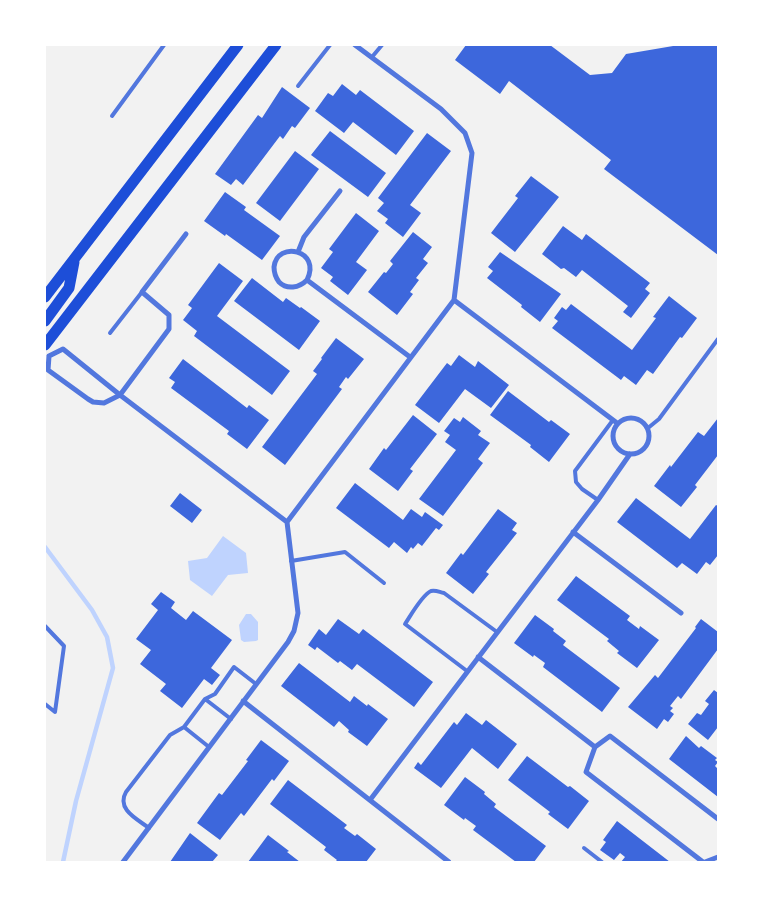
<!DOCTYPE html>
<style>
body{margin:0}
#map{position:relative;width:763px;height:907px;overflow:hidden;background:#f2f2f2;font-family:"Noto Sans",sans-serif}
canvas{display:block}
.frame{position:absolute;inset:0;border:46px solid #fff;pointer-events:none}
</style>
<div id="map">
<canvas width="763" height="907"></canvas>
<div class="frame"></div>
</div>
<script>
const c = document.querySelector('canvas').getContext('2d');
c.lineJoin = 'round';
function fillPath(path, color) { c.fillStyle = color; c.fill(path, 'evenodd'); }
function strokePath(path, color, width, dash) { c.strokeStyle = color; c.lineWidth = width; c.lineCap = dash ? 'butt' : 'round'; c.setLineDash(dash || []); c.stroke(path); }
fillPath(new Path2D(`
 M223,536L246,553L248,573L228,575L212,596L190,580L188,561L207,558Z
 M246,614H251L258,622V640L256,641L244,642L241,640L239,625Z`), '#bfd3fe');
strokePath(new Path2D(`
 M45,547L92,610L107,637L113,668L76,801L63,862`), '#bfd3fe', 4.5);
fillPath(new Path2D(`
 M466,45H550L590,75L612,73L626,54L679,45H718V255L604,169L611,160L509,81L500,94L455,60Z
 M342,84L356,95L360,90L414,131L396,155L353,122L344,133L315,111L328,93L333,96Z
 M282,87L310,108L295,128L292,126L283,139L280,136L243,185L236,179L231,185L215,174L258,115L262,118Z
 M330,131L386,173L368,197L311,155Z
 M427,133L451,151L410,205L421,213L403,237L385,223L388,219L377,211L384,203L378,198Z
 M295,151L319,169L280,221L256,203Z
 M531,176L559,197L515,252L491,233L518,198L515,196Z
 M225,192L246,207L244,210L280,236L262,260L226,234L225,236L204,221Z
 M356,213L379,231L356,262L367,270L348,295L330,281L333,277L321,268L333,252L329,249Z
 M563,226L582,240L586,234L650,283L645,289L650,293L631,318L623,312L628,306L582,270L576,277L564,268L561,269L542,254Z
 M413,232L432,247L423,259L428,263L416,278L419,280L410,292L413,294L397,315L368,292L384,272L386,273L393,264L390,261Z
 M500,252L561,294L540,322L521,307L522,305L487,278L493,271L488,267Z
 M219,263L243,281L217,316L290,371L272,395L194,336L197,331L183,320L192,308L188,305Z
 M252,278L283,302L286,298L300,308L301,307L320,321L299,350L234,301Z
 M669,296L697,318L682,338L680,337L653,374L647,370L636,385L624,376L621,380L552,328L558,321L554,318L562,307L566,310L571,304L632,350L656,318L653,317Z
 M336,338L364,359L348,379L346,377L339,387L342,389L285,465L262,447L317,374L313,371L322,359L321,358Z
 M459,355L475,367L478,361L509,385L491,408L465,389L439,423L415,405L447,363L451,366Z
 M183,359L247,408L249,405L269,420L247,449L227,434L229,431L171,388L175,382L169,378Z
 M508,391L549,422L551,420L570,434L549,462L530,447L531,445L490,415Z
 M413,415L437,434L410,469L413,471L398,491L369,469L384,448L386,450Z
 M463,417L481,431L478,435L490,443L478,459L483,463L443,516L419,499L456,450L445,442L450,435L444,431L454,418L460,422Z
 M718,418V455L695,485L697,487L681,507L654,486L670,465L671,467L698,432L704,436Z
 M355,483L403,520L411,509L422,517L425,512L443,525L439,530L436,528L422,546L418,543L413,549L411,547L407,553L394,542L389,548L336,508Z
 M180,493L202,510L192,523L170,506Z
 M636,498L690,539L716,505L718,506V555L710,565L706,562L697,574L682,563L677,568L617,522Z
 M498,509L517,523L512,530L517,533L486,572L489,574L473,594L446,573L461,553L463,555Z
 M576,576L630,616L627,620L639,629L640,626L659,640L637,668L617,653L619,651L607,641L609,639L557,600Z
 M161,592L175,602L171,608L186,620L193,611L232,640L211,668L220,675L212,685L204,679L182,708L160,691L166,684L140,664L151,650L136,639L158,610L151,604Z
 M535,615L554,629L553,631L566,641L563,645L620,688L602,712L543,667L545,663L534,655L533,657L514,643Z
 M338,619L359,634L363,629L433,682L414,707L357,664L352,670L340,661L338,663L317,647L315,650L308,645L319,629L326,635Z
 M701,619L718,632V649L681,699L678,696L670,706L673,708L670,711L674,714L668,722L664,719L657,729L628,707L655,675L658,678L696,628L695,627Z
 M299,663L350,702L354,696L367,706L368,704L388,719L367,746L348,732L349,730L339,721L334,727L281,686Z
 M714,690L718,693V727L708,740L688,724L697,713L701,715L709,704L705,701Z
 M466,713L482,725L486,720L517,744L498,769L472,748L441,788L414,768L418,762L421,765L454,722L457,725Z
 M686,736L699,748L701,746L717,758L715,760L718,762L715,766L718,769V797L669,759Z
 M261,740L289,761L274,781L272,779L244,816L241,813L220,840L197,823L219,793L222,795L248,761L246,760Z
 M527,756L568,787L570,786L589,801L568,829L548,814L550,812L508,780Z
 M465,777L485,792L484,794L496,804L494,807L546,846L534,862H516L473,830L476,826L465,818L464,820L444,805Z
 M288,780L347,825L344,828L355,836L357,834L376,849L366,862H335L337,860L324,850L326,847L270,804Z
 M617,821L670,862H621L625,857L620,853L614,860L600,850L606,842L603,840Z
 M190,833L218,855L212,862H170Z
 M268,835L289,851L287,852L300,862H248Z`), '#3d67dc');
strokePath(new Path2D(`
 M372,57L382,45
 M298,86L330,45
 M112,116L164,45
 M110,333L142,292
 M648,428L659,419L718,339
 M598,500L582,489L576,482L575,471L613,420
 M291,561L345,552L384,583
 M45,626L64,646L55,712L45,704
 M467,671L405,624C411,615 422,595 431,591C436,590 439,592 444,593L497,632
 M205,699L231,719
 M184,727L209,747
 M149,828C137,819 116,809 126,792L170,735L184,727L205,699L215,694L234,667L256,684
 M584,848L602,862`), '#5277de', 4);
strokePath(new Path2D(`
 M298,252L304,237L340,191
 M307,280C299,288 287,290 279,282C276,278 274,273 274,267C277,240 322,250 307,280L410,357
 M454,300L617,423
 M49,356L63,349L120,395L287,522L298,613L294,631L288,642L123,862
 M49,356L48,370L88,399L93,402L104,403L120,395L169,329V315L142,292L186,234
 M613 436a18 18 0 1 1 36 0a18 18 0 1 1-36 0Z
 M287,522L454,300L472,153L465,133L441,109L355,45
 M573,532L681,613
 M478,657L595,747
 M243,701L449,862
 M370,800L598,500L630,454
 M703,862L586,772L595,747L610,736L718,819
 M705,862L718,857`), '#5277de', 5);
strokePath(new Path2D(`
 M45,297L238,45
 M45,321L69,288L74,262
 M45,345L276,45`), '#1d4ed8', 11);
</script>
